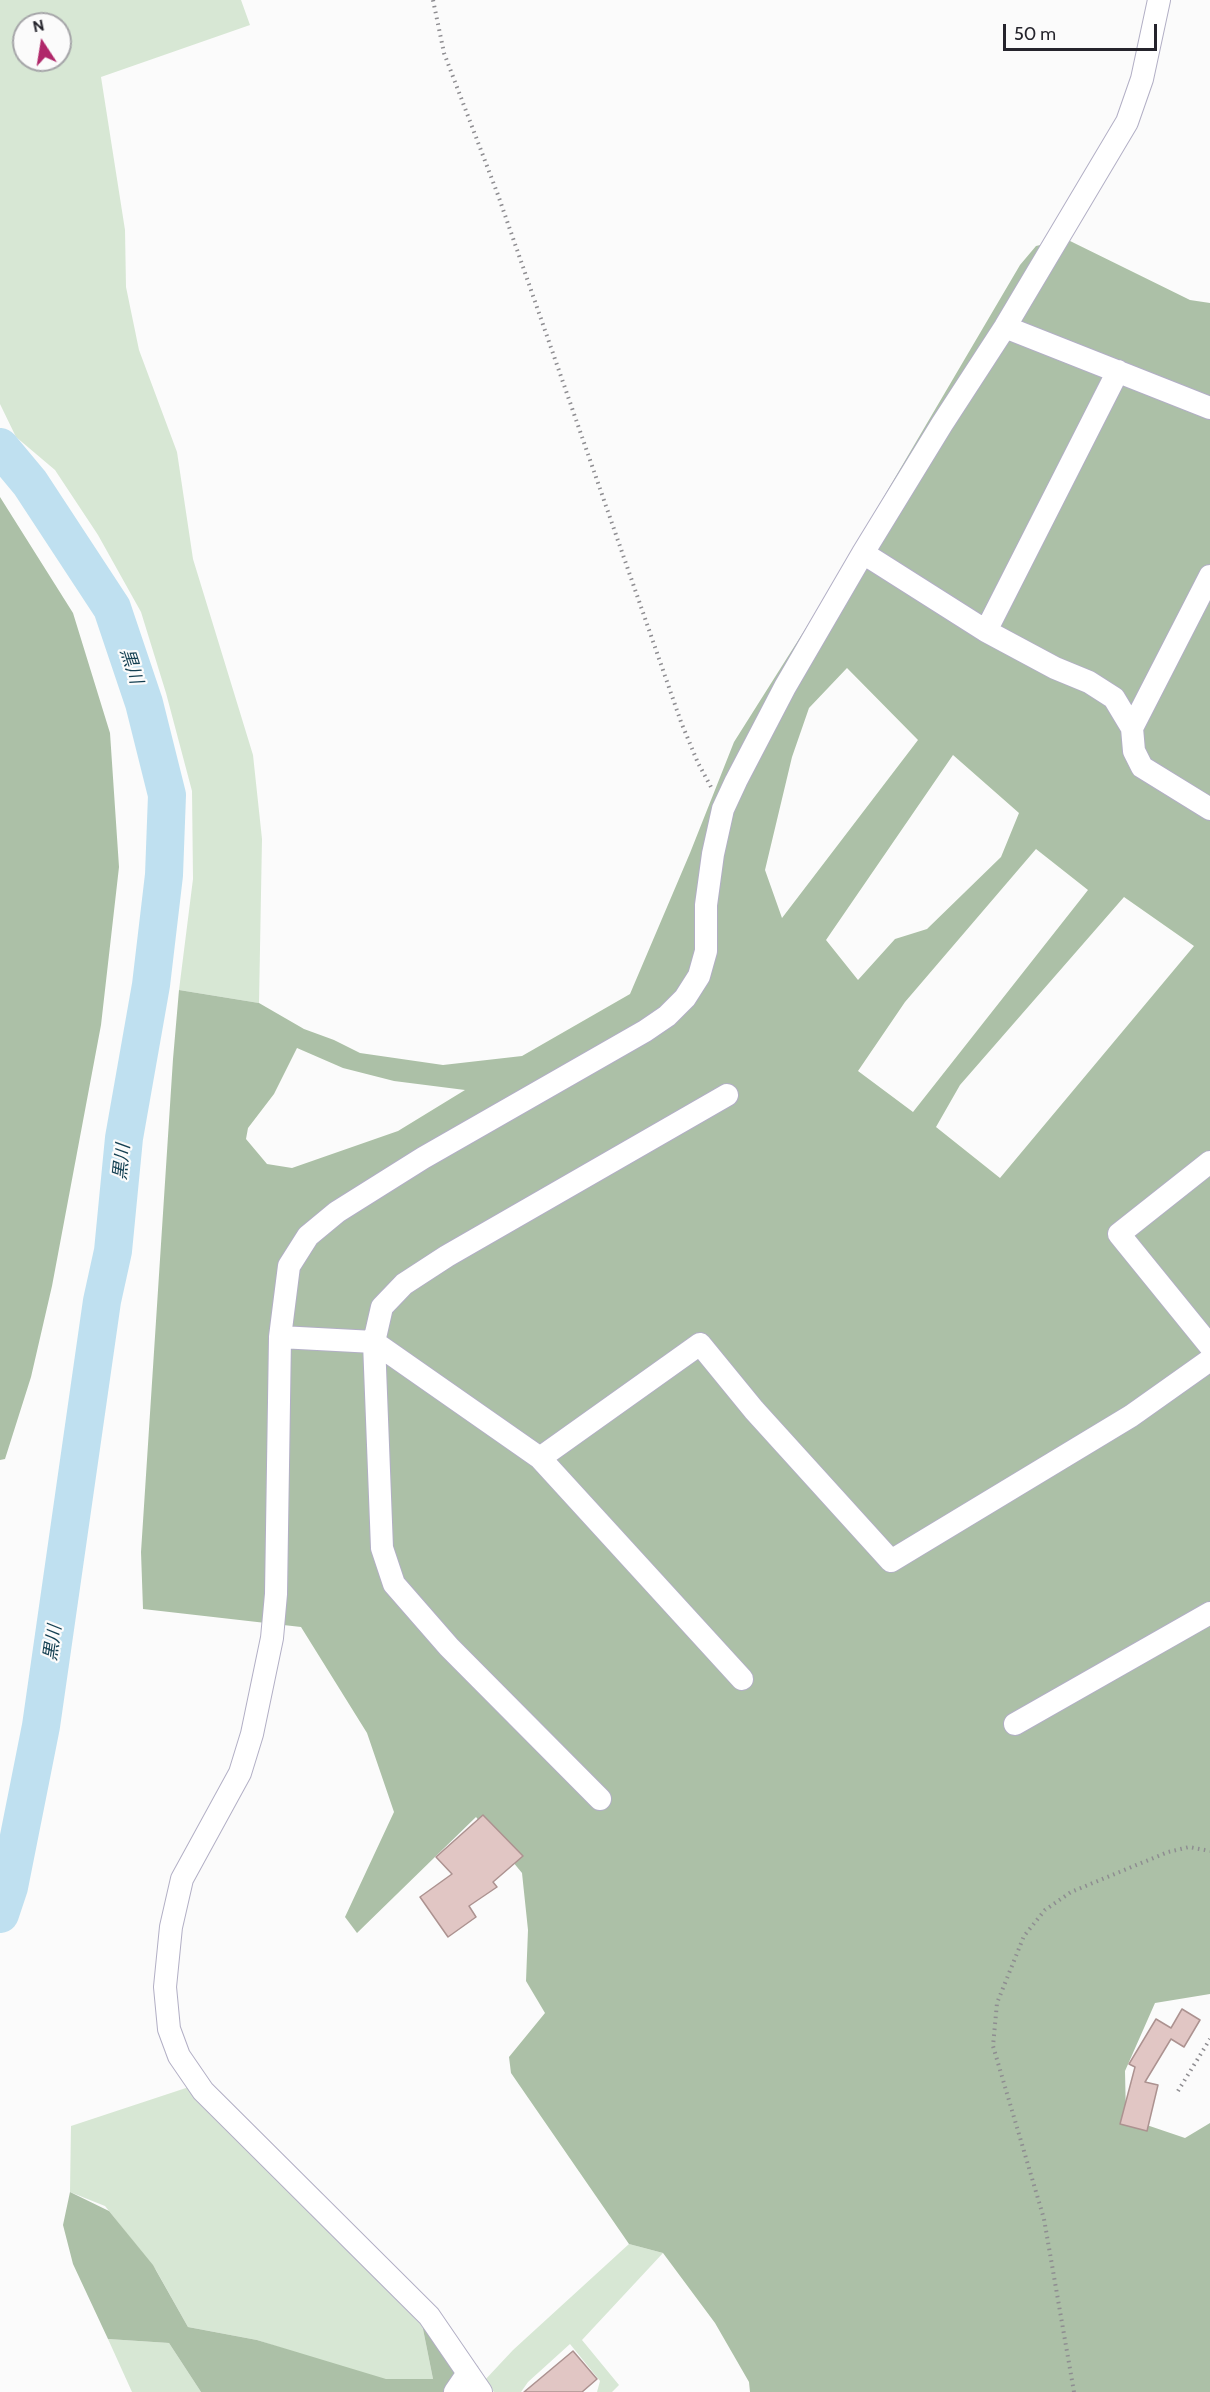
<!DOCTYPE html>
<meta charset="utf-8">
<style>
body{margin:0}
#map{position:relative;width:1210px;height:2392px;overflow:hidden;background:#fbfbfb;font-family:Cabin,sans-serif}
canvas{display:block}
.north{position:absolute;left:12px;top:12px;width:60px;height:60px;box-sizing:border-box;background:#fbfbfb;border:2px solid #a5a5a8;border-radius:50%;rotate:348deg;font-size:16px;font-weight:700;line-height:24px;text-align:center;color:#25242c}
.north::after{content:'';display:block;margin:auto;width:21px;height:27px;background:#b0286a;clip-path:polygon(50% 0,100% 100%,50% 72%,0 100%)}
.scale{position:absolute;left:1003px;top:24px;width:154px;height:27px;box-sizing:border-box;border:3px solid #25242c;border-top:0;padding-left:8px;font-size:18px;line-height:21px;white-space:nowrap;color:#25242c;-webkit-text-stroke:4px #fbfbfb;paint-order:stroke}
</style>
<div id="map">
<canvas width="1210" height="2392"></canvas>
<div class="north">N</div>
<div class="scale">50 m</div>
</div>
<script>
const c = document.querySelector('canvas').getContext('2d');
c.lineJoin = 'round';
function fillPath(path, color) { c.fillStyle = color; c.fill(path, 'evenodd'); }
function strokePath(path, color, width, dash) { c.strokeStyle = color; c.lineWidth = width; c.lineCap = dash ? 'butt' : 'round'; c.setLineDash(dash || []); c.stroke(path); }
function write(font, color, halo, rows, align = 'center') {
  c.font = font + ' Cabin,"Noto Sans JP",sans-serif'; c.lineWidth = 4.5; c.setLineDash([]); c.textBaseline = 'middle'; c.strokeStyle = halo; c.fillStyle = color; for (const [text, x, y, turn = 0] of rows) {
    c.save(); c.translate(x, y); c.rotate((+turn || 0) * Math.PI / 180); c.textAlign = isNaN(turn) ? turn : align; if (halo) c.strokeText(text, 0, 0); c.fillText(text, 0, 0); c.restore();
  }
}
fillPath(new Path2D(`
 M0,0H241L250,25L101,77L125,230L126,287L139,350L177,452L193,559L253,755L262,839L259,1003L179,990L193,879L192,791L166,693L141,612L98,535L55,470L16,437L0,404ZM24,24H60V60H24Z
 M189,2087L422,2324L433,2379H377L257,2340L188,2327L156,2270L105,2206L70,2192L71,2126Z
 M629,2244L663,2253L582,2340L619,2385L612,2392H597L600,2381L570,2344L528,2382L521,2392H494L484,2381L513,2350Z
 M108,2339L169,2343L201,2392H132Z`), '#d7e7d4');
fillPath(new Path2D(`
 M1066,239L1190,300L1210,303V1994L1155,2003L1125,2071L1126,2118L1185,2138L1210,2123V2392H750L749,2382L715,2323L663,2253L629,2244L511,2073L509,2057L545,2013L526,1981L528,1930L522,1873L476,1817L357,1933L345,1917L394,1812L367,1733L301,1627L143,1609L141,1552L173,1059L179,990L259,1003L304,1029L334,1040L360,1053L443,1065L522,1056L630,994L690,853L734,742L816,612L1020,265L1036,246ZM847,668L918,740L782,918L765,870L792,757L809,708ZM953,755L1019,813L1001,857L927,929L895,939L858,980L826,940ZM1036,849L1088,890L913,1112L858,1071L905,1002ZM1124,897L1194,946L1000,1178L936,1127L960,1085ZM297,1048L343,1068L394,1081L465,1090L398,1131L292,1168L267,1164L246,1139L248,1128L274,1094Z
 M0,497L73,613L110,733L119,867L101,1025L52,1286L31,1377L5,1459L0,1460Z
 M70,2192L109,2211L153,2265L188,2327L257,2340L386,2379H433L422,2324L472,2392H201L169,2343L108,2339L73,2264L63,2225Z`), '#acc0a7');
strokePath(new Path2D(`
 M0,447L30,483L112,608L144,703L167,795L164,875L151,985L124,1138L113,1251L102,1301L41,1726L9,1887L0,1914`), '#bfe0f0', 38);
const building = new Path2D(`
 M483,1815L523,1856L493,1882L497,1887L469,1906L476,1917L448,1937L420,1897L452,1874L436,1857Z
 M1182,2009L1200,2020L1184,2047L1171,2039L1145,2082L1158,2085L1147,2131L1120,2124L1135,2067L1129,2064L1156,2019L1171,2028Z
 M573,2351L597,2379L582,2392H524Z`);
fillPath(building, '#e1c6c4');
strokePath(building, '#ac9290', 1.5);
const minor = new Path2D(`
 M1005,327L1210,408
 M863,553L986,631L1055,668L1089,682L1114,698L1132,728L1134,751L1142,767L1210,809
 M986,631L1118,371
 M1132,728L1210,576
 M1210,1162L1119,1234L1210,1346
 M280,1337L374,1342L540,1458L700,1344L754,1410L891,1561L1131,1416L1210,1360
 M540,1458L742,1679
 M1015,1724L1210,1613
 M600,1799L449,1647L394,1584L382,1548L374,1342L382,1307L404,1284L447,1256L727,1095
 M455,2392L468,2373
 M481,2392L429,2316L203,2091L179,2056L169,2029L165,1987L171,1927L182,1879L240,1773L252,1734L272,1638L276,1594L280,1337L289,1266L308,1236L337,1212L423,1158L645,1031L667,1016L685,998L699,976L706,951V905L713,854L723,809L736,781L785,687L863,553L942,424L1005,327L1127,122L1142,79L1159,0`);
strokePath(minor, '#b2afc5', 24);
strokePath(new Path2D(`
 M433,0L444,53L498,195L681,722L698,763L711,787
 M1178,2091L1210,2039
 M1074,2392L1044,2219L993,2046L997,2003L1024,1936L1045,1910L1071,1892L1168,1852L1189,1847L1210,1851`), '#8e8d91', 4, [1.5, 4.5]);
strokePath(minor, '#fff', 22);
write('italic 18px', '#133f51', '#fbfbfb', [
 ["黒川",131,666,72],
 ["黒川",122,1162,-84],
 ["黒川",53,1643,-82]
]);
</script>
